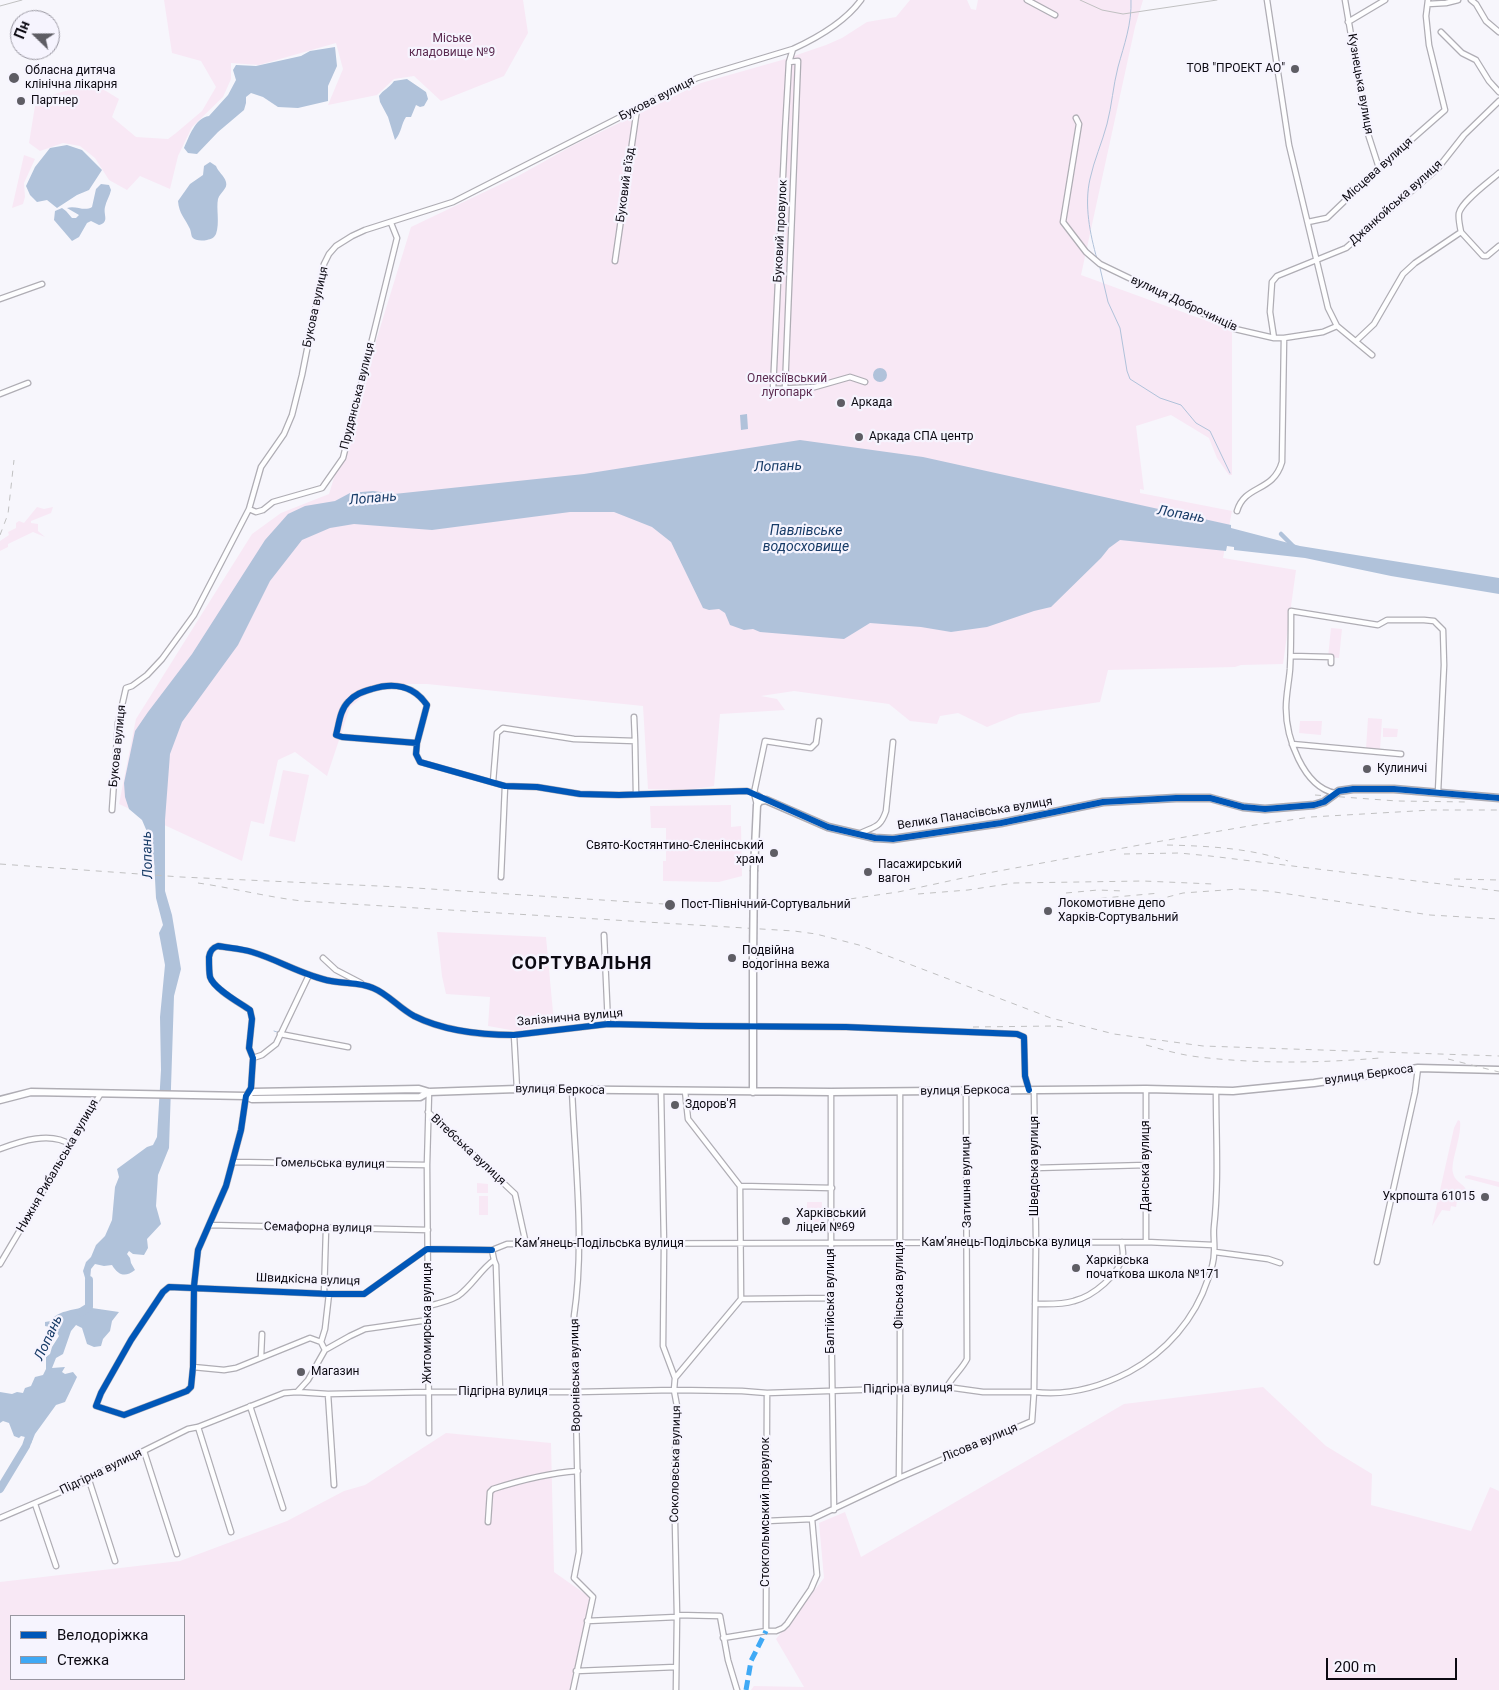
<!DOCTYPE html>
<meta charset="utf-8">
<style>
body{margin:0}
#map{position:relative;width:1499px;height:1690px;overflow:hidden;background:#f7f6fc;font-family:Roboto,sans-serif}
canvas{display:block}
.legend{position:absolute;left:10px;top:1615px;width:175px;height:65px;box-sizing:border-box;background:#f6f4fe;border:1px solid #9896a0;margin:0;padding:6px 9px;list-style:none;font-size:15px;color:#0c0a12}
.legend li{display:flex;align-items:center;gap:10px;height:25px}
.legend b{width:25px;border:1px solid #9896a0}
.north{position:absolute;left:10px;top:10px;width:50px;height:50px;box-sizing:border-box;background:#f6f4fe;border:1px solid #9896a0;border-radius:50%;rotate:292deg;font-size:14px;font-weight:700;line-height:20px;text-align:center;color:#0c0a12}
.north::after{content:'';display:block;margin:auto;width:18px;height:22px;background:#5e5d64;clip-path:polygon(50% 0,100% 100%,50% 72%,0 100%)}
.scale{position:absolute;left:1326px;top:1658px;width:131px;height:22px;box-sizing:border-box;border:2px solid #0c0a12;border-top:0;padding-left:6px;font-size:15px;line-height:18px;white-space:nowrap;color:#0c0a12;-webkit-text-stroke:4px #f6f4fe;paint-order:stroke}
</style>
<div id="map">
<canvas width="1499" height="1690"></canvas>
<ul class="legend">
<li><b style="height:6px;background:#0057b8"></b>Велодоріжка</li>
<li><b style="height:6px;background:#3fa9f5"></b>Стежка</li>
</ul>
<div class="north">Пн</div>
<div class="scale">200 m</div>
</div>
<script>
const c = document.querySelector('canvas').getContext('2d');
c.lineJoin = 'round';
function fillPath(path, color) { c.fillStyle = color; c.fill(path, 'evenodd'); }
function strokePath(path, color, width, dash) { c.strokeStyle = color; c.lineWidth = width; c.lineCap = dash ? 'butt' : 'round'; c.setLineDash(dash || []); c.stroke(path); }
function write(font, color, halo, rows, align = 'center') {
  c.font = font + ' Roboto,sans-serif'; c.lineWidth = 4.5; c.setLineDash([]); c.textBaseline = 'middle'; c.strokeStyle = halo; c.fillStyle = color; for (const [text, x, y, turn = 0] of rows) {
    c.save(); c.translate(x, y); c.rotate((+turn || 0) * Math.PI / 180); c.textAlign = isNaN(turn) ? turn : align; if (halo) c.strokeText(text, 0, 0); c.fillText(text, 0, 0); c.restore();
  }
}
fillPath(new Path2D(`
 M164,0H523L528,33L504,76L441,101L414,76L394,79L377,95L328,105L343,69L336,43L259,65L231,63V79L223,97L192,127L178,156L170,189L140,176L127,190L109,180L95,158L80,146L63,143L40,151L29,143L35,106L55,94L93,83L119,99L112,117L136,137L168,139L176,133L202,111L216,87L201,61L172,53Z
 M910,0H967L971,9L976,10L978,0H1143L1135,27L1081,275L1232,330V475H1229L1217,458L1209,438L1171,415L1136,426L1144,490L1140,489V493L1232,511L1223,558L1296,570L1283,664L1241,665L1235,667L1108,670L1100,702L1019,714L987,727L958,713L940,716L937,724L910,721L889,704L794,691L761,696L777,699L785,710L720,714L714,786L688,790L648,789L643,706L427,684H379L350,707L327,776L295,752L278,760L264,824L251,821L242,861L119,804L136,719L252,534L281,513L329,494L411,227L518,176L572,146L701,83L782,60L826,45L842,38L867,22L896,17Z
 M24,155L35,159L24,183L25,197L23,204L12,208Z
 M37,507L44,509L53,507L51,513L31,521V523L38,524V531L45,537L33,532L8,544V547L0,551V541L9,535L8,532L16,528V523L19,521L24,523Z
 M1331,628L1342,629L1339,658L1328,657Z
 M1368,718L1382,719L1380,750L1366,749Z
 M1300,721H1322L1321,735L1299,733Z
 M1383,728L1398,729L1397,737H1383Z
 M283,770L309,775L295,842L269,836Z
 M731,805V827L741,826L742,876L719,882L663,881V861H666V828H651L650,806Z
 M437,932L546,937L554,1023L516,1031L488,1026L490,997L446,994L442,976Z
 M1458,1120L1460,1121C1462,1137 1450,1162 1453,1173C1456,1186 1471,1183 1466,1200L1457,1201L1456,1207L1451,1206L1450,1211L1442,1210L1432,1226L1454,1128Z
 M1469,1175L1499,1182V1187L1465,1178V1176Z
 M477,1183L488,1184V1193H477Z
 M479,1196H488V1215H479Z
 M807,1202H822L821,1230H807Z
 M1263,1387L1326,1446L1372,1474L1371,1505L1471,1531L1490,1487L1499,1491V1690H751L754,1686L804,1687L776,1639L824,1578L819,1523L845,1512L861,1557L1124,1404Z
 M446,1433L551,1443L554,1572L591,1598L572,1690H0V1582L180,1561L287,1521L344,1491L365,1485ZM11,1616H184V1679H11Z`), '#f8e8f5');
fillPath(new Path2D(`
 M335,47L337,66L328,86V101L298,108L278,107L263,97L251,93L246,97V103L244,110L218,132L197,154L188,153L184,148C189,137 195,118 209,116L228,95L236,80L233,70L236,65L256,66L301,56L310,51Z
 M407,79L426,92L428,99L424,106L420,107L416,105L411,117H406C401,124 402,132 395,140L388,117L380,102L379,96C383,90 389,88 394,81Z
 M67,145L82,150L102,170L89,190L77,195L57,208L47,200L37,202L30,195L26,186L35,167L50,148Z
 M210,162L216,166C218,172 224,175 226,182C228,189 220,192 218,199C216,208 220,223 216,234C214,238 211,239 207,240C202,241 195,241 192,237C191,234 191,232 190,229C185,218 179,214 178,201L190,184L203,175L204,166Z
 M101,184L109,185L111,190C110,196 106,201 105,207C103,215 110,222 99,225L91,221L87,223L79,237L72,241L54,220L55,211L62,208L66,211L72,218H76L79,215L67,208C76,205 84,212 92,207L96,189Z
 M873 375a7 7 0 1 1 14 0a7 7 0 1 1-14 0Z
 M747,414L748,429L741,430L740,415Z
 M800,440L923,457L1231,525V528L1300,546L1499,578V594L1391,576L1305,558L1234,550V547L1227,546L1226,551L1120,540L1109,548L1101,558L1051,607L1034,611L987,627L951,632L921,627L870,623L844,639L760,632L753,629L744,630L730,625L725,613L719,609L709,610L703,608L671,542L652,527L614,512H570L432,530L354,524L330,528L302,540L270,581L238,645L182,722L170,754L165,820V891L172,915L181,969L174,996L169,1148L158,1175L156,1206L161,1224L147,1239L148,1248L144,1255L133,1254L129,1251L127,1254L130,1258L131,1263L135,1270C125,1278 118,1275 112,1265L104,1266L95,1264L91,1269L89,1291L83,1271L86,1262L91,1257L96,1245L105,1236L112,1220L115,1187L119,1177L117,1169L147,1147L153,1145L157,1137L161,1070L160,1017L165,965L159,933L163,925L156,898L154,860L148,834L142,820L129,809L125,797L124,783L135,731L148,712L192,654L265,540L288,514L305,506L335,501L350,493L373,491L394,494L584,474Z
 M85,1307L119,1312L112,1321L110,1331L103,1339L101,1346L94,1347L87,1344L82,1328L76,1325L71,1331L63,1354L56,1358L52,1368L65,1367L62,1372L65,1374L73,1372L77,1377L65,1402L56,1405L35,1434L31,1444L26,1446L25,1437L21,1436L19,1438L14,1436L9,1423L3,1421L0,1423V1392L12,1394L17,1392L23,1393L25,1388L31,1386L35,1377L43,1375L46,1369V1357L50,1354L52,1347L59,1336L54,1328L45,1326V1322L51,1321C56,1311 74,1310 85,1307Z`), '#b0c2da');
strokePath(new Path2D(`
 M1097,259C1090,234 1084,205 1090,179C1094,160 1102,143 1107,124C1112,105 1113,86 1118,67C1124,45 1132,24 1131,0
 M1100,268L1108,302L1120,328L1127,371L1130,379L1160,398L1181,405L1196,423L1210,431L1230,473
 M274,1031L280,1033`), '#b0c2da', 1);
strokePath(new Path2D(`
 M1281,534L1294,547`), '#b0c2da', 4.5);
strokePath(new Path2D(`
 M81,1312L89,1307V1280
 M0,1489L26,1446L29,1437`), '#b0c2da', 8);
const street = new Path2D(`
 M1027,0L1055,15
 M1267,0L1289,145L1328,308L1337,326L1372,355
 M1345,0L1368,134L1379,168
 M1471,0L1476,4L1486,21L1499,32
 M1428,4L1446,3L1458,0
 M1348,22L1385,0
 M1441,32L1462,53L1476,60L1489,81L1499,92
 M793,49L789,62L785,132L773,389L815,387L850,377L865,382
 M1076,118L1079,124L1063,222L1086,252L1100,264L1235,329L1274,338H1284L1323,332L1337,326
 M1308,222L1327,218L1379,168L1445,110L1429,45L1426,16L1428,0
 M1461,232C1460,227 1458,218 1459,213C1462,201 1489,182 1499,173
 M1461,232L1483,256H1487L1499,246
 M615,261L637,109
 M0,299L42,284
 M1274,338L1270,312L1272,282L1277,276L1346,248L1438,168L1464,135L1499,101
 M1356,341L1374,324L1403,274L1415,263L1461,232
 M785,389L798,61L789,62
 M0,394L28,383
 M249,509L256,512L263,510L273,502L322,488L343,458L397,238L391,223
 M1237,511C1245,484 1273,493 1282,462L1284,338
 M1291,656L1331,657V663
 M634,717L635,741
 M417,743L427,705C414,686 394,682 372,689C362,692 355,694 348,702C340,710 339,724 336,735L342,737L417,743L416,754L420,762L505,786L537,787L580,794L619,795L747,791L754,793L765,800
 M1292,744L1401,754
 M493,782L497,733L503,728L574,739L635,741L636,794
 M1335,793C1303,787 1286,737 1286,708C1286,695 1289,682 1290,669C1291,650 1291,631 1291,611L1378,625L1387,620H1424L1434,621L1443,630L1444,665L1438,792
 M757,805L754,793L765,741L811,748L816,743L819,721
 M112,810L118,723L126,688L132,686L147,675L162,659L194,615L249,509L261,467L284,434L292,415L302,375L324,264L329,254L336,246L352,236L365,230L453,202L697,78L793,49C817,38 845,22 861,0
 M859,834C874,826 880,829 886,811L893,742
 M501,877L505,786
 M604,935L608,1024
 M323,958L336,970L361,983
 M280,1034L348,1047
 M514,1035L517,1089
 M253,1058L262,1055L276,1044L309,975
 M572,1089C575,1164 585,1242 574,1316L579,1552L574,1578L593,1597L573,1690
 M661,1091L664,1245L663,1346L675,1378L674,1390L677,1406L674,1477L677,1615L676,1690
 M685,1091L688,1119L740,1186
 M429,1092L427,1165L429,1433
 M831,1092V1298L834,1510
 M428,1112L515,1194L526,1244
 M0,1149C21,1141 51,1131 71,1145
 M233,1162L427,1165
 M1034,1168L1147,1165
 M209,1225L428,1230
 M1146,1242V1089
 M492,1250L427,1249L364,1294H329L169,1287L163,1292L131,1340L101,1393L96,1406L124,1415L187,1391L191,1387L193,1367L194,1286L198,1250L226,1186L241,1130L246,1096L251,1088L253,1058L249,1048L252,1019L250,1010C240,1003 214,989 210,977C209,972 209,963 209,957C210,951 212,948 218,946C229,948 242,949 252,952C279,960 304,976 331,981C345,984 360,982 373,988C388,994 399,1008 414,1016C444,1031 481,1035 514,1035L608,1024L700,1026L846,1027L1017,1034L1024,1037L1025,1076L1029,1090
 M1215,1252L1268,1259L1280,1263
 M494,1260L496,1265L500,1391
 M1377,1262L1415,1092L1418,1068
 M0,1264L101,1093
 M324,1294L326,1229
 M831,1298L741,1299L740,1186L832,1188
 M1035,1304C1048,1304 1061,1305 1074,1301C1093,1296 1120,1275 1123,1254C1123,1251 1122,1246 1122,1242
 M428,1306C437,1304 449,1301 458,1296C472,1286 480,1270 494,1260L492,1250L507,1244L1146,1242L1213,1245
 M325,1350L321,1342L325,1329L329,1294
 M261,1357L262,1334
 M193,1367L224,1370L236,1368L310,1338L321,1342
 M675,1378L741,1299
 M947,1387C953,1376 962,1369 967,1359L966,1091
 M297,1392L308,1380L325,1350L350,1336L365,1329L428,1320
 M328,1394L334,1485
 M250,1406L283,1508
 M198,1427L231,1532
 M144,1451L177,1554
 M899,1478L900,1389V1092
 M89,1480L115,1561
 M35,1504L56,1566
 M0,1518L89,1480L95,1475L188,1429L198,1427L284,1393L297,1392L328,1394L428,1392H576L674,1390L742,1391L767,1393L947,1387L983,1392H1034L1036,1242L1034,1090
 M766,1521L812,1519L899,1478L1032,1421L1034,1392C1066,1396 1100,1387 1129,1372C1166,1352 1195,1319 1208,1279C1211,1271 1214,1262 1214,1253C1215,1245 1213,1236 1214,1227C1219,1181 1216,1136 1216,1090
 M488,1522L490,1492L493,1489C521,1480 549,1473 578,1471
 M677,1615L720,1616L728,1660L737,1690
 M587,1621L677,1617
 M766,1631L767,1393
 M723,1638L766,1631H776L783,1628L787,1624L811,1589L817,1575L812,1519
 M576,1671L676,1667`);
const secondary = new Path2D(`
 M754,870L757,805L760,801L766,800L828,827L875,838L893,839L1001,823L1103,802L1176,798H1210L1243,807L1265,809L1314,805L1324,802L1339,791L1353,789H1394L1499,798
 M753,1092V960
 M246,1096L252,1099L420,1097L429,1092
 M0,1100L31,1092L246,1096L252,1092L419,1089L429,1092L517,1089L831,1092L1146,1089L1233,1091L1314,1083L1418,1068L1499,1070`);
strokePath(street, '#afadb4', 7);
strokePath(secondary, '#afadb4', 9);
strokePath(street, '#fefeff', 4.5);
strokePath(secondary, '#fefeff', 6);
strokePath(new Path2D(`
 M1080,0L1102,10L1123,14L1217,0
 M0,6L22,0`), '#c0c0c1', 1);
strokePath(new Path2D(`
 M0,535L8,514L14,460
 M1315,795L1397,801L1469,802
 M1167,845C1208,846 1249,848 1288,861
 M1124,854L1179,853L1210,856L1499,891
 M0,864L181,877L400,887L664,904L725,906H771L829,902L898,892L977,875L1156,842L1255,825L1311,817L1432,810H1499
 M1454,879L1499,880
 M198,883C233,888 267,897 302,901L794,931L816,934L859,945L1051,1018L1114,1034L1203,1046L1499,1056
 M1066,893L1098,890L1123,891
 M918,894L968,890L1014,883L1143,881L1213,884
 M1065,904L1104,898L1160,893
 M1121,909L1183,893L1239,889L1268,891L1430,915L1499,919
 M973,1027L1053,1026L1063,1027
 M1146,1045C1164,1050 1181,1055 1199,1057C1259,1064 1320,1063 1380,1058
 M1448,1059L1499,1072`), '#c0c0c1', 1, [6, 6]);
const secondaryBridge = new Path2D(`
 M753,960L754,870`);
strokePath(secondaryBridge, '#afadb4', 9, []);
strokePath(secondaryBridge, '#fefeff', 6);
strokePath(new Path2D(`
 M746,1690L751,1661L766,1631`), '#3fa9f5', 5, [10, 5]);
strokePath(new Path2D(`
 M417,743L427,705C414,686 394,682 372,689C362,692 355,694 348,702C340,710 339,724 336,735L342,737L417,743L416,754L420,762L505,786L537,787L580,794L619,795L747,791L828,827L875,838L893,839L1001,823L1103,802L1176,798H1210L1243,807L1265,809L1314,805L1324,802L1339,791L1353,789H1394L1499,798
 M492,1250L427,1249L364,1294H329L169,1287L163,1292L131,1340L101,1393L96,1406L124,1415L187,1391L191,1387L193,1367L194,1286L198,1250L226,1186L241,1130L246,1096L251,1088L253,1058L249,1048L252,1019L250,1010C240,1003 214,989 210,977C209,972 209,963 209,957C210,951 212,948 218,946C229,948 242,949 252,952C279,960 304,976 331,981C345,984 360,982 373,988C388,994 399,1008 414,1016C444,1031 481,1035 514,1035L608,1024L700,1026L846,1027L1017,1034L1024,1037L1025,1076L1029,1090`), '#0057b8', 6);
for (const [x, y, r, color] of [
 [1295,69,5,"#5e5d64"],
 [14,78,6,"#5e5d64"],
 [21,101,5,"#5e5d64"],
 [841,403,5,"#5e5d64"],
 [859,437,5,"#5e5d64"],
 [1367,769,5,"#5e5d64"],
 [774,853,5,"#5e5d64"],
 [868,872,5,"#5e5d64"],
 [670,905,6,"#5e5d64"],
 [1048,911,5,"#5e5d64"],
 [732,958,5,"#5e5d64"],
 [675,1105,5,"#5e5d64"],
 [1485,1197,5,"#5e5d64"],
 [786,1221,5,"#5e5d64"],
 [1076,1268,5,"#5e5d64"],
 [301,1372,5,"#5e5d64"]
]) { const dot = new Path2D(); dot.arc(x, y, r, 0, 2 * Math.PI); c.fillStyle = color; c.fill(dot); strokePath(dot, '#f6f4fe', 2); }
write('12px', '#5c2c51', '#f6f4fe', [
 ["Міське",452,39],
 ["кладовище №9",452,53],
 ["Олексіївський",787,379],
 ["лугопарк",787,393]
]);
write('12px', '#0c0a12', '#f6f4fe', [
 ["ТОВ \"ПРОЕКТ АО\"",1285,69,"right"],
 ["Обласна дитяча",25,71],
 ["клінічна лікарня",25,85],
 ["Партнер",31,101],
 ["Аркада",851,403],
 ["Аркада СПА центр",869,437],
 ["Кулиничі",1377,769],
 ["Свято-Костянтино-Єленінський",764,846,"right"],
 ["храм",764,860,"right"],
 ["Пасажирський",878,865],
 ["вагон",878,879],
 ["Локомотивне депо",1058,904],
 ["Харків-Сортувальний",1058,918],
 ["Пост-Північний-Сортувальний",681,905],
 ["Подвійна",742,951],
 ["водогінна вежа",742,965],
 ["Здоров'Я",685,1105],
 ["Укрпошта 61015",1475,1197,"right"],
 ["Харківський",796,1214],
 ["ліцей №69",796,1228],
 ["Харківська",1086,1261],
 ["початкова школа №171",1086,1275],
 ["Магазин",311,1372]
], 'left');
write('12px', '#0c0a12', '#f6f4fe', [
 ["Кузнецька вулиця",1360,84,80],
 ["Букова вулиця",657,99,-27],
 ["Місцева вулиця",1378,170,-42],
 ["Буковий в'їзд",626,185,-82],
 ["Джанкойська вулиця",1396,203,-42],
 ["Буковий провулок",781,231,-87],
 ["вулиця Доброчинців",1184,304,25],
 ["Букова вулиця",316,307,-78],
 ["Прудянська вулиця",358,396,-76],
 ["Букова вулиця",118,746,-84],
 ["Велика Панасівська вулиця",975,814,-9],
 ["Залізнична вулиця",570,1018,-5],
 ["вулиця Беркоса",1369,1075,-8],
 ["вулиця Беркоса",560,1090,1],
 ["вулиця Беркоса",965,1091,-1],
 ["Вітебська вулиця",468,1150,43],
 ["Гомельська вулиця",330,1164,1],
 ["Нижня Рибальська вулиця",58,1166,-60],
 ["Шведська вулиця",1035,1166,-90],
 ["Данська вулиця",1146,1166,-90],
 ["Затишна вулиця",967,1182,-91],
 ["Семафорна вулиця",318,1228,1],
 ["Кам’янець-Подільська вулиця",1006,1243],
 ["Кам’янець-Подільська вулиця",599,1244],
 ["Швидкісна вулиця",308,1280,2],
 ["Фінська вулиця",900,1285,-90],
 ["Балтійська вулиця",831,1301,-90],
 ["Житомирська вулиця",428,1323,-90],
 ["Воронівська вулиця",576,1375,-91],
 ["Підгірна вулиця",908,1389,-1],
 ["Підгірна вулиця",503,1392],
 ["Лісова вулиця",980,1443,-23],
 ["Соколовська вулиця",676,1464,-89],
 ["Підгірна вулиця",101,1472,-26],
 ["Стокгольмський провулок",766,1512,-90]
]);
write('italic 14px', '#173b67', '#f6f4fe', [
 ["Лопань",778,467,-2],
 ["Лопань",373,499,-5],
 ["Лопань",1181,515,10],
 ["Павлівське",806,531],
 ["водосховище",806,547],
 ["Лопань",148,855,-92],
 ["Лопань",49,1338,-65]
]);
c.letterSpacing = '1px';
write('bold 18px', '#0c0a12', '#f6f4fe', [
 ["СОРТУВАЛЬНЯ",582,964]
]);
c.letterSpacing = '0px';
</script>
